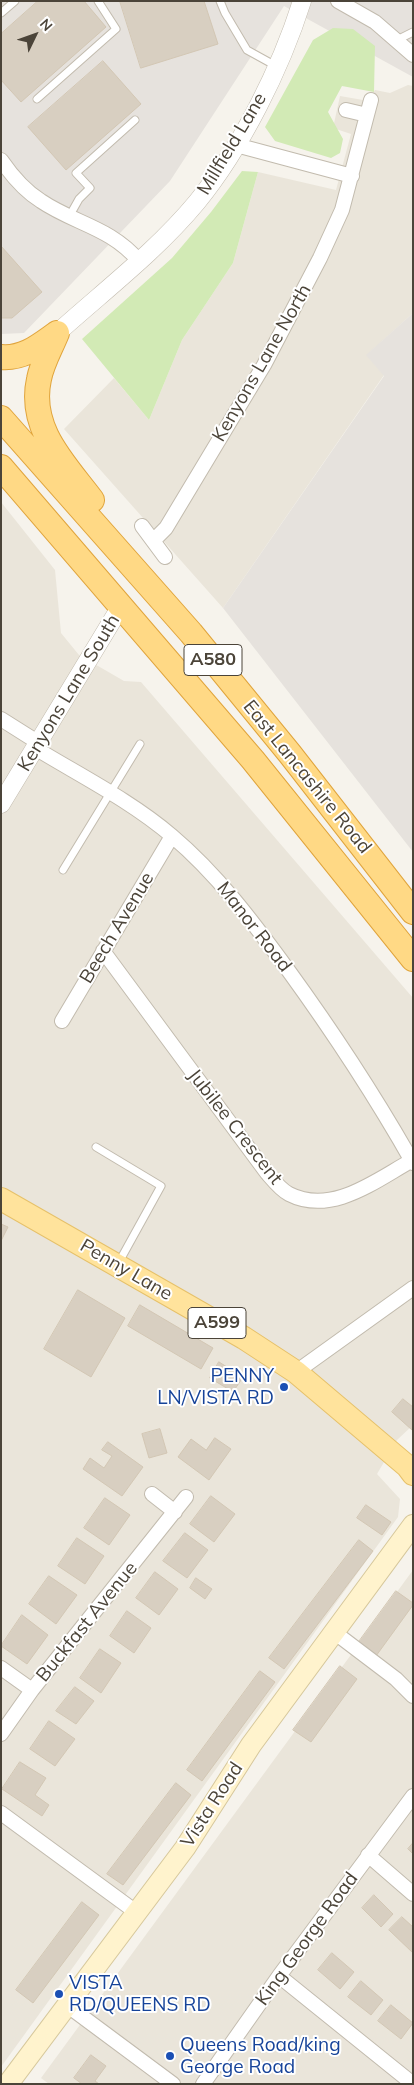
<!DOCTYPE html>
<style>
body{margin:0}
#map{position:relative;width:414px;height:2085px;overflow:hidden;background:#f6f3ec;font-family:Mulish,sans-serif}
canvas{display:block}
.frame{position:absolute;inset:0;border:2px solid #4b4439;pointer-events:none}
.north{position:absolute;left:10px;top:10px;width:50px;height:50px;-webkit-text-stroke:4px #fff;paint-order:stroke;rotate:48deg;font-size:14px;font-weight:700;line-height:20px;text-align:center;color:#4b4439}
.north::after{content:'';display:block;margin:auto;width:18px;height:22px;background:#4b4439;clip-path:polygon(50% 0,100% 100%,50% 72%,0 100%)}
</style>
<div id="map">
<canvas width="414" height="2085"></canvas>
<div class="frame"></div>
<div class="north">N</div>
</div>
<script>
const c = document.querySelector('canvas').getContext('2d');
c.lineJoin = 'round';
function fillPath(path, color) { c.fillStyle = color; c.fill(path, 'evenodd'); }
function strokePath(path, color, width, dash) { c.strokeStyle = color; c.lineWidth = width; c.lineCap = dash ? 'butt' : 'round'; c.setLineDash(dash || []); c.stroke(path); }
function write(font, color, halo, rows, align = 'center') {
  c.font = font + ' Mulish,sans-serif'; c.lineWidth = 4; c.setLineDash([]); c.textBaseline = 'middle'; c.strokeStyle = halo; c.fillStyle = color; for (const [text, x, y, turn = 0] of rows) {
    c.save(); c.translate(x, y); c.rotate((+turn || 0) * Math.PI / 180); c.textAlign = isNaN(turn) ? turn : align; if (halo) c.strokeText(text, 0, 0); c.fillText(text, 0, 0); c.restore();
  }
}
fillPath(new Path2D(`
 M408,85L413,86V313L367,355L384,375L223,608L64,429L114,378L149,420L182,340L233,263L258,172L336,190L351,134L333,128L340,96L363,100L371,96L375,90L390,93Z
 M1,502L55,570L61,633L79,655L124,681L141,682L413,998V1425L397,1440L377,1474L400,1499L398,1517L1,2067Z
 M413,1570V2084H49L41,2078Z`), '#eae5da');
fillPath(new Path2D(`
 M1,1H413V77L284,6L170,181L24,333L1,334Z
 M413,313V852L223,608L384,376L366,355Z`), '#e6e2dd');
fillPath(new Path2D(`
 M333,28L353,29L375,46L374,92L342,86L328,112L343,139L340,153L331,158L275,141L265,127L313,40Z
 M242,171L258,172L233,263L182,340L149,420L82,339L172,258L211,212Z`), '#d2eab5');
const building = new Path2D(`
 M38,1H84L106,27L21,102L1,80V34Z
 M120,1H204L218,44L141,68Z
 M103,61L141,104L66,170L28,127Z
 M1,246L42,292L12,318H1Z
 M1,1224L8,1227L1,1241Z
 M78,1290L125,1318L91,1377L44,1349Z
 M140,1305L213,1348L201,1369L128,1326Z
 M219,1362L243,1377L233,1392L210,1378Z
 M403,1399L413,1407L412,1430L392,1412Z
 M160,1429L167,1453L149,1458L142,1434Z
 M215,1438L231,1449L209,1480L178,1457L191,1439L206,1450Z
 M108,1442L143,1467L122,1496L83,1469L90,1458L104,1468L112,1456L102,1450Z
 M211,1496L235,1514L214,1542L190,1524Z
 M105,1498L130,1515L109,1545L84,1528Z
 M366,1505L391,1522L382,1535L357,1518Z
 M185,1533L208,1550L187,1578L163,1561Z
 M77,1538L104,1556L85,1584L58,1566Z
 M359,1540L373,1551L284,1669L269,1658Z
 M155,1572L178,1589L159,1615L136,1598Z
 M49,1576L77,1595L56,1624L29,1604Z
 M196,1578L212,1589L205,1599L190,1588Z
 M396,1591L413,1603V1605L376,1656L358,1643Z
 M127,1611L151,1628L134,1653L110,1636Z
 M22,1615L48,1635L27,1664L1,1646Z
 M100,1649L121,1663L101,1693L80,1678Z
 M340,1666L357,1679L311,1742L293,1730Z
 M260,1671L275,1682L202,1781L187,1770Z
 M75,1687L94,1701L76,1724L56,1711Z
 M49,1721L75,1739L55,1766L30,1749Z
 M20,1762L46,1778L35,1795L49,1805L42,1816L2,1789Z
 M176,1783L191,1795L123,1885L107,1874Z
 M413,1843V1854L408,1849Z
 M374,1895L393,1914L381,1927L362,1908Z
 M82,1902L99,1915L33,2003L16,1990Z
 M402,1917L413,1927V1953L389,1930Z
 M332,1953L354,1972L340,1989L318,1970Z
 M361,1981L383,2000L371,2015L348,1997Z
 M391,2005L413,2023L401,2039L378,2021Z
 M91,2055L106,2066L95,2081L99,2084H82L74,2078Z`);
fillPath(building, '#d8cfc1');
strokePath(building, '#d3c7b4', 1);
const service = new Path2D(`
 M220,1L225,13L247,50L276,66
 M1,13L15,1
 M397,40L413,32
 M37,99L116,29L98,1
 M70,215L79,199L90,188L76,173L135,120
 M63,870L140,744
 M96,1147L161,1186L119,1262`);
const minor = new Path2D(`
 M338,1L375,22L413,55
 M346,110L367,115L371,100
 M236,145L352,176
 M1,160C12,176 25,191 41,201C75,224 110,227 139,261
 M142,526L165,557
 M153,541L166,528L264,365L320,258L342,210L367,115
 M1,719L39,743
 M35,748C81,776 131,801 172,836C217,874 253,922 288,970C333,1032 375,1096 413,1163
 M103,951L267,1173C273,1180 281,1190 289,1194C332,1216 376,1180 411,1161
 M62,1021L172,836
 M296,1372L413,1288
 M152,1494L175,1512
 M334,1632L396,1679L413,1696
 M1,1668L32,1690
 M1,1734L32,1690L186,1497
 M1,1813L136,1912
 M368,1855L413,1894
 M279,1976L413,2084
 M68,2006L173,2084
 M203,2084L279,1976L413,1796`);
const tertiary = new Path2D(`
 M64,327C109,287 158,249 197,202C241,148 281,68 302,1
 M1,804L121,606`);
const secondary = new Path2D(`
 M8,2084L185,1848L251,1745L413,1525`);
const primary = new Path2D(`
 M1,1199L244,1338L296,1372L407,1466L413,1474`);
const trunk = new Path2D(`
 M57,333C51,348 42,363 39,379C28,429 65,464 92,500
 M1,357C24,359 40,345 57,333
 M1,418L191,633L290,754L413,912
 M1,467L253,760L413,959`);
strokePath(service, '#c2bbae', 9);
strokePath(minor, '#c2bbae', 16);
strokePath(tertiary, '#c2bbae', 19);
strokePath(secondary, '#d6c79b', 22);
strokePath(primary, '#e6c16a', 24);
strokePath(trunk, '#e0a43c', 26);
strokePath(service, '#fff', 7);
strokePath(minor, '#fff', 14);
strokePath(tertiary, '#fff', 18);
strokePath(secondary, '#fff3cd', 20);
strokePath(primary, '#ffe39c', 22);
strokePath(trunk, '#ffd985', 24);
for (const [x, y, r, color] of [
 [284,1387,5,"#1a4fb4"],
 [59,1994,5,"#1a4fb4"],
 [170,2056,5,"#1a4fb4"]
]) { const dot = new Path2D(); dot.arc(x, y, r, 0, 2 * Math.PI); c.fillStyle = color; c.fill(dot); strokePath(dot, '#fff', 2); }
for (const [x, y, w] of [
 [213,660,58],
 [217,1323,58]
]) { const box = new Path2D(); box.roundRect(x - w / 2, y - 15.5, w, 31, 4); c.fillStyle = '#fff'; c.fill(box); strokePath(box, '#4b4439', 1); }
write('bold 18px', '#4b4439', null, [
 ["A580",213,660],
 ["A599",217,1323]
]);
write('19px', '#4b4439', '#fff', [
 ["Millfield Lane",232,144,-59],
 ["Kenyons Lane North",262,363,-60],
 ["Kenyons Lane South",69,693,-59],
 ["East Lancashire Road",307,777,51],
 ["Manor Road",254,927,52],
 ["Beech Avenue",117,928,-59],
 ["Jubilee Crescent",235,1127,52],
 ["Penny Lane",126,1270,30],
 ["Buckfast Avenue",87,1622,-51],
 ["Vista Road",212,1805,-57],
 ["King George Road",307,1939,-54]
]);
write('19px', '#164399', '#fff', [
 ["PENNY",274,1376,"right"],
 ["LN/VISTA RD",274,1398,"right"],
 ["VISTA",69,1983],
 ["RD/QUEENS RD",69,2005],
 ["Queens Road/king",180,2045],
 ["George Road",180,2067]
], 'left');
</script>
